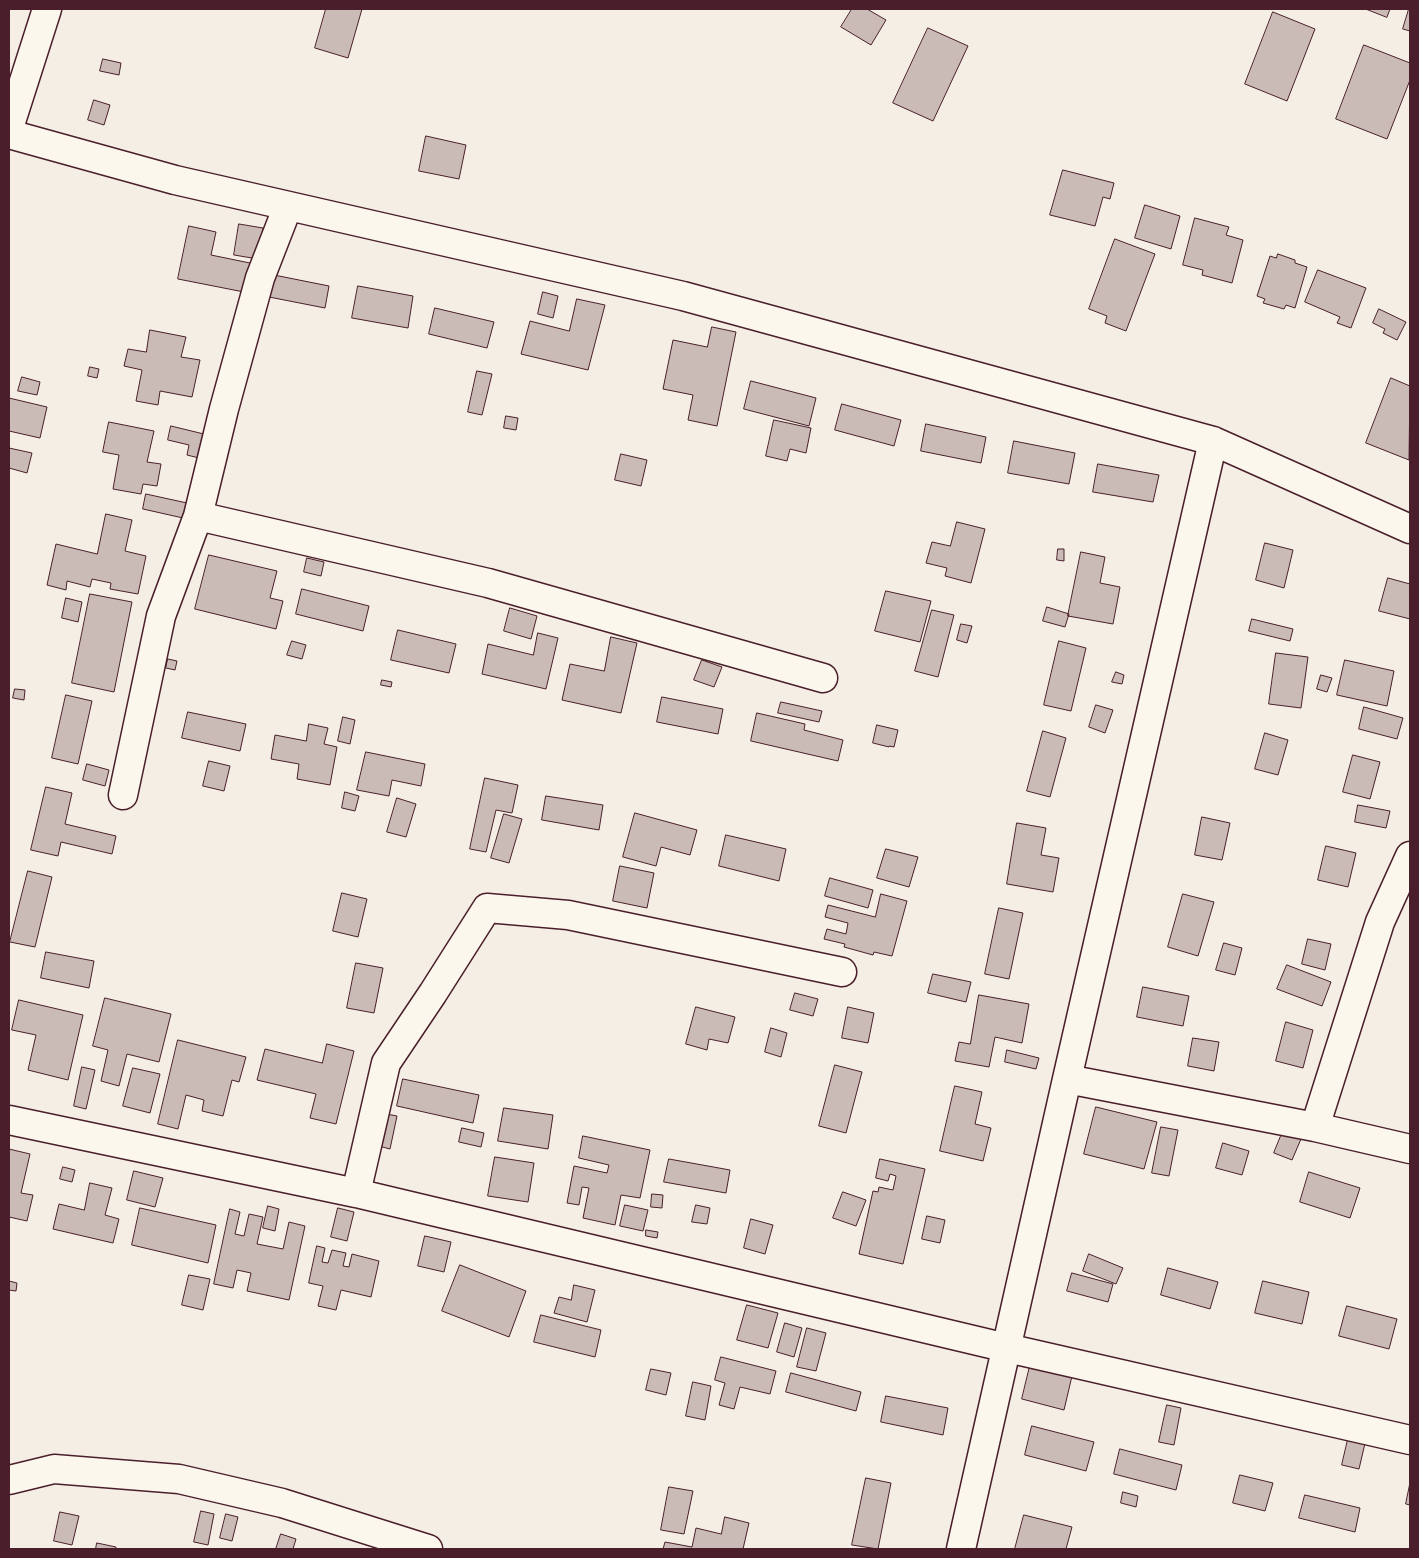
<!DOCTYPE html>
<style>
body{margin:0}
#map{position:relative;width:1419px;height:1558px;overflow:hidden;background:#f4eee4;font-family:Kalam,sans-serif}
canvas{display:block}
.frame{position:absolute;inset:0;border:10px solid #4a1f2b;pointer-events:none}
</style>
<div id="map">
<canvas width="1419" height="1558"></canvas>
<div class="frame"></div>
</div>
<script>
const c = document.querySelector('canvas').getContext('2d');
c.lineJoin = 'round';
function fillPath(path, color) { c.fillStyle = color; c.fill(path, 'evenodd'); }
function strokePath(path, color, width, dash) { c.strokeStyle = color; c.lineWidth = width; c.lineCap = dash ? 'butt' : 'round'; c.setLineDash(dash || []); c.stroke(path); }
const building = new Path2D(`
 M326,9H362L348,58L315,48Z
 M852,9H867L886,20L871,45L841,27Z
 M1366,9H1390L1387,17Z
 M1409,9H1410V31L1403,29Z
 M1273,12L1315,29L1287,101L1245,84Z
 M928,28L968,46L933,121L893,103Z
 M1364,45L1410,63V80L1387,139L1336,119Z
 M103,59L121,63L119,75L100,71Z
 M94,100L110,105L104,125L88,120Z
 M426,136L466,145L459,179L419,171Z
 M1063,170L1114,183L1110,199L1103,197L1095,226L1050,215Z
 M1145,205L1180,216L1171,249L1135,238Z
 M1195,218L1229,227L1226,235L1243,240L1232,283L1202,275L1203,270L1183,265Z
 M239,224L263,228L258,259L234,255Z
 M189,226L216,232L211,255L250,263L244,292L178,279Z
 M1115,239L1155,254L1126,331L1105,323L1107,316L1089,309Z
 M1278,254L1295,260V263L1307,267L1295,308L1286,305L1284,309L1263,303L1265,299L1257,296L1270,256L1276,258Z
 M1318,270L1366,288L1351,328L1337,323L1340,317L1305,302Z
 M269,274L329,286L325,308L264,296Z
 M358,286L413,296L408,328L352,318Z
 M543,292L558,296L553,318L538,314Z
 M577,299L605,305L588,370L521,354L530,321L569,331Z
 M435,308L494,322L487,348L429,334Z
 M1379,309L1406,322L1397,340L1383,333L1385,329L1373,323Z
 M712,327L736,332L717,426L688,420L693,395L663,389L673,340L707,347Z
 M150,330L186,337L181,357L200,360L192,397L160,391L158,405L136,401L142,370L124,366L128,349L146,352Z
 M90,367L99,369L97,378L88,376Z
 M477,371L492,374L482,415L468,412Z
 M22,377L40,382L37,395L18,391Z
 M1391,378L1410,386L1409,460L1366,443Z
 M751,381L816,398L809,426L744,409Z
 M9,398L47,407L40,438L9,431Z
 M842,404L901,420L894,446L835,430Z
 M506,416L518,418L516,430L504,428Z
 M774,420L811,428L806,453L790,449L787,461L766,456Z
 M109,422L154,431L147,462L161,464L157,486L143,484L141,494L113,489L119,455L103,452Z
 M926,424L986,437L981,463L921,451Z
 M171,426L208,435L203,459L187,455L189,445L168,440Z
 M1014,441L1075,453L1069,484L1008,473Z
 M9,448L32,453L27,473L9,468Z
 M621,454L647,460L641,486L615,480Z
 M1098,464L1159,475L1153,502L1093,492Z
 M146,494L187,503L183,518L143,509Z
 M106,514L132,520L125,551L146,556L138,594L110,589L111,583L92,579L90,587L67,581L66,590L47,585L56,544L97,554Z
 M957,522L985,529L971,583L945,576L947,568L926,563L932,542L950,546Z
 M1265,543L1293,550L1284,588L1256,580Z
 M1058,549H1064V561L1057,560Z
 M1081,552L1105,557L1100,583L1120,587L1113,624L1068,616Z
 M209,555L277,571L270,598L283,601L276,629L195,609Z
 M307,558L324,562L321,576L304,572Z
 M1388,578L1410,584V619L1379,611Z
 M302,589L369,606L363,631L296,614Z
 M886,591L931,601L920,642L875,631Z
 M90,594L132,602L114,692L72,683Z
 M66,598L82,602L78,622L62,618Z
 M1047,607L1069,614L1065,627L1043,621Z
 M510,608L537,616L531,639L504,631Z
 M932,610L954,615L938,677L915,671Z
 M1252,619L1293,629L1290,641L1249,631Z
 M961,624L972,626L967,643L957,640Z
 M398,630L456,644L449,673L391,660Z
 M538,633L558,638L546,689L482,674L488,644L533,655Z
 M611,637L637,643L621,713L562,700L570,664L604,671Z
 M292,641L306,645L302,659L287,655Z
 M1059,641L1086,648L1071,711L1044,705Z
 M1276,653L1308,657L1301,708L1269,704Z
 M168,659L177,661L175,670L166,668Z
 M702,660L722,667L714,687L694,680Z
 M1345,660L1394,671L1387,706L1337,695Z
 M1116,672L1124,675L1122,684L1112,682Z
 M1321,675L1332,678L1327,692L1317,689Z
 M382,680L392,682L391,687L381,685Z
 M15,689L25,690L24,700L13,698Z
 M66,695L92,701L78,764L52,758Z
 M662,697L723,709L718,734L657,722Z
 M781,702L822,711L819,722L778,713Z
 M1096,705L1113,710L1105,733L1089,727Z
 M1364,707L1403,718L1397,739L1359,729Z
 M188,712L246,724L240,751L182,738Z
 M757,713L805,724L804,730L843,740L838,761L751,741Z
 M343,717L355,720L350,744L338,741Z
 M309,724L328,728L324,744L337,747L330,785L297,779L299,764L271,759L275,735L306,741Z
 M877,725L898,730L894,747L889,746V747L873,743Z
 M1043,731L1066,738L1050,797L1027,791Z
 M1265,733L1288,740L1278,775L1255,769Z
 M366,752L425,764L421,786L392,780L389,796L357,790Z
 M1353,755L1380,762L1370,799L1343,792Z
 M209,761L230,766L224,791L203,786Z
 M87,764L109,770L105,786L83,780Z
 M485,778L518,785L512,813L496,810L486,852L470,849Z
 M46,787L72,793L65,824L116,836L112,854L61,842L58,856L31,850Z
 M345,792L359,796L355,811L342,808Z
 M546,796L603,805L599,830L542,820Z
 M397,798L416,804L406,837L387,832Z
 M1358,805L1390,811L1386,828L1355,822Z
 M635,813L697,830L690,855L661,847L656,866L623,857Z
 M504,814L522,819L509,863L491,858Z
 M1202,817L1230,823L1222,860L1195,855Z
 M1017,823L1046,828L1041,855L1059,858L1053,892L1007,884Z
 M726,835L786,849L779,881L719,866Z
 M1326,846L1356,853L1348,887L1318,880Z
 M886,849L918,857L909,887L877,878Z
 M620,866L654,873L647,908L613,901Z
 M28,871L52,877L35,947L10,942Z
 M830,878L873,890L868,908L825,896Z
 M342,893L367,899L358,937L333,931Z
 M881,894L907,901L892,956L874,952L873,955L844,947L845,944L824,939L827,929L846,934L848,923L825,917L828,905L875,917Z
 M1183,894L1214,902L1198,956L1168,947Z
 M999,908L1023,913L1009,979L985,974Z
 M1308,939L1331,944L1325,970L1302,964Z
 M1224,943L1242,948L1235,975L1216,970Z
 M46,952L94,961L89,988L41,978Z
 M356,963L383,968L374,1013L347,1008Z
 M1287,965L1331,982L1322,1006L1277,989Z
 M933,974L971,982L966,1002L928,993Z
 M1143,987L1189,996L1183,1026L1137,1017Z
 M795,993L818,999L813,1016L790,1010Z
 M979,995L1029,1004L1022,1043L995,1037L989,1067L955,1061L959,1042L970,1044Z
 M105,998L171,1014L159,1062L127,1054L119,1086L101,1081L108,1050L93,1046Z
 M19,1000L83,1015L68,1080L28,1070L36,1035L12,1030Z
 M696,1007L735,1017L728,1043L709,1039L707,1050L686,1044Z
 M848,1007L874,1013L868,1043L842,1038Z
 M1286,1022L1313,1030L1303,1068L1276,1061Z
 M771,1028L787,1033L781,1057L765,1052Z
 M1193,1038L1219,1042L1214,1071L1188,1066Z
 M178,1040L246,1057L239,1082L232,1080L223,1116L202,1111L204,1100L186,1095L178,1129L158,1124Z
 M327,1044L354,1051L336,1124L310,1118L316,1094L257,1080L265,1049L322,1063Z
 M1007,1050L1039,1058L1036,1069L1005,1062Z
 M835,1065L862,1072L846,1133L819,1126Z
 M82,1067L95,1070L86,1109L74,1106Z
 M133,1068L160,1074L150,1113L123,1106Z
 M403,1079L479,1095L473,1123L397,1106Z
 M955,1086L982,1092L975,1124L991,1128L983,1161L940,1151Z
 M1096,1107L1157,1122L1144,1169L1084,1154Z
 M504,1108L553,1115L548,1149L498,1141Z
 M381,1113L397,1116L390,1149L375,1145Z
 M1161,1127L1178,1130L1169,1176L1152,1173Z
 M462,1128L484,1133L481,1147L459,1142Z
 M1283,1131L1301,1139L1292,1160L1274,1153Z
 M583,1136L650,1150L640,1198L621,1195L615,1225L583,1218L589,1188L582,1187L579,1205L567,1203L574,1166L607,1173L609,1165L579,1158Z
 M1223,1143L1249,1151L1242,1175L1216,1168Z
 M9,1149L30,1154L21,1193L33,1195L27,1221L9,1217Z
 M495,1157L534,1163L528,1202L488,1196Z
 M669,1159L730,1170L726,1193L664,1182Z
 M880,1159L925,1169L903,1264L859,1254L873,1191L878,1192L879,1187L893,1190L896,1176L890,1174L888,1181L876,1178Z
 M63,1167L75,1170L72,1182L60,1179Z
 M134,1171L163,1178L155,1207L127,1200Z
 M1309,1172L1360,1188L1350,1218L1300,1202Z
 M90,1183L112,1188L105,1215L119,1219L113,1243L53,1229L59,1204L84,1210Z
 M843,1192L866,1200L856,1226L833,1218Z
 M652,1194L663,1195L662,1208L651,1207Z
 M625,1205L648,1210L643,1231L620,1226Z
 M696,1205L710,1208L707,1224L692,1222Z
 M268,1206L279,1209L275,1231L263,1228Z
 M140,1208L216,1225L208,1263L132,1245Z
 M338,1208L354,1212L347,1241L331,1237Z
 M230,1209L240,1212L235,1234L244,1236L249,1214L263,1217L257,1244L283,1249L289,1222L305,1226L289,1300L247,1291L251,1273L237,1270L233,1288L214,1284Z
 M927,1216L945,1220L940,1243L922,1239Z
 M751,1219L773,1225L765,1254L744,1248Z
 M646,1230L658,1232L657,1238L646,1236Z
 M425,1236L451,1242L444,1272L418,1266Z
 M317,1246L325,1248L322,1262L328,1263L332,1250L346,1253L343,1266L349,1267L352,1254L379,1261L371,1297L341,1290L336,1310L318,1306L323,1286L309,1283Z
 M1089,1254L1123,1268L1116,1284L1083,1271Z
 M460,1265L526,1291L509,1337L442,1311Z
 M1168,1268L1218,1282L1210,1309L1161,1295Z
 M1072,1273L1113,1284L1108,1302L1067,1291Z
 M189,1275L210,1279L203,1310L182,1305Z
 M9,1281L17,1283L16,1291L9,1290Z
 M1263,1281L1309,1292L1302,1324L1255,1313Z
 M574,1285L595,1290L587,1322L554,1313L559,1297L571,1300Z
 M747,1305L778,1313L768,1348L737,1340Z
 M1347,1306L1397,1319L1389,1349L1339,1336Z
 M541,1315L601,1330L595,1357L534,1342Z
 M785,1323L802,1328L794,1357L777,1352Z
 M807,1328L826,1333L816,1371L797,1367Z
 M721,1357L776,1371L770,1394L740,1387L734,1409L719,1405L725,1383L715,1380Z
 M1030,1366L1072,1376L1064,1410L1022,1399Z
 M651,1369L671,1373L666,1395L646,1390Z
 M791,1373L861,1392L856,1411L786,1392Z
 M693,1382L711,1386L705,1420L686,1416Z
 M886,1396L948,1408L943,1435L881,1422Z
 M1167,1405L1181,1408L1174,1445L1159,1442Z
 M1032,1426L1094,1442L1086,1471L1025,1455Z
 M1349,1435L1366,1439L1359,1469L1342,1465Z
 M1120,1449L1182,1465L1176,1490L1114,1474Z
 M1240,1475L1273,1483L1265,1511L1233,1503Z
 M866,1478L891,1483L878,1549L852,1545Z
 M1410,1483V1505L1406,1504Z
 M669,1487L693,1491L684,1534L661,1530Z
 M1123,1492L1138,1496L1136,1507L1121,1503Z
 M1305,1495L1360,1508L1355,1532L1299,1518Z
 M201,1511L214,1514L208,1545L194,1542Z
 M60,1512L79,1516L72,1545L54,1541Z
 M226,1514L238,1517L232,1541L220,1538Z
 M1024,1515L1072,1527L1066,1549H1015Z
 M725,1517L749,1523L743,1549H663L665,1542L692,1547L696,1528L721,1534Z
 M281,1534L296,1539L293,1549H276Z
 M97,1543L116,1547V1549H96Z`);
fillPath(building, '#cabbb6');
strokePath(building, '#4a1f2b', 1);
const minor = new Path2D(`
 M9,128L47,9
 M9,134L175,180L683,296L1213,441L1410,529
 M198,516L488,583L823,678
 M123,795L161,616L198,516L224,409L260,278L288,206
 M1067,1079L1315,1127L1410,1149
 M9,1120L356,1193L1007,1348L1410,1440
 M1315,1127L1380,922L1410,856
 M356,1193L386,1063L433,993L487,908L568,915L842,972
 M9,1480L54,1469L179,1479L282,1503L428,1549
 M961,1549L1067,1079L1213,441`);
strokePath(minor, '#4a1f2b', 31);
strokePath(minor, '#fbf7ec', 28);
</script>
